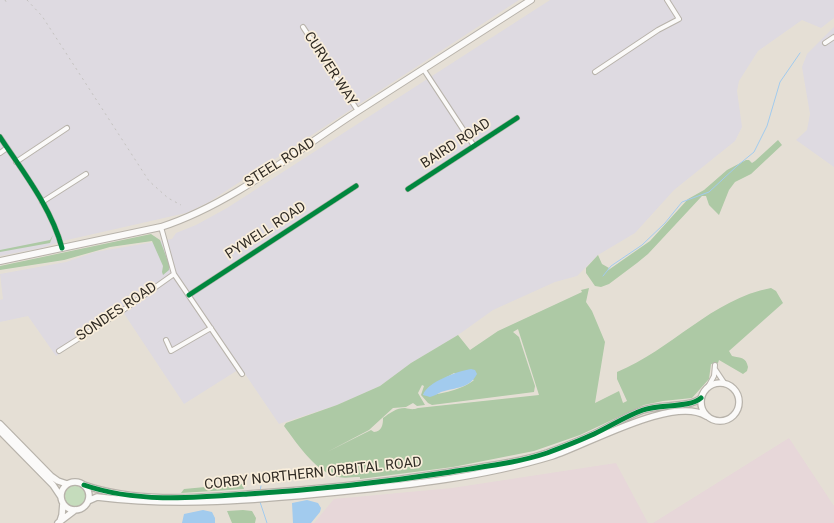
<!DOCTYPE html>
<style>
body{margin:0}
canvas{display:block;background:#e5dfd5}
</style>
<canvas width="834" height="523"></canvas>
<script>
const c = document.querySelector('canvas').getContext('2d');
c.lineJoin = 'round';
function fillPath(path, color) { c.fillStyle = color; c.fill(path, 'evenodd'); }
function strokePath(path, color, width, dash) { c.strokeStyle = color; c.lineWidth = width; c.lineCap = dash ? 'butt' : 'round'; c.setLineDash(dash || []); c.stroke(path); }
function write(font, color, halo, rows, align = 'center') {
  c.font = font + ' Roboto,sans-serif'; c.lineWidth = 3.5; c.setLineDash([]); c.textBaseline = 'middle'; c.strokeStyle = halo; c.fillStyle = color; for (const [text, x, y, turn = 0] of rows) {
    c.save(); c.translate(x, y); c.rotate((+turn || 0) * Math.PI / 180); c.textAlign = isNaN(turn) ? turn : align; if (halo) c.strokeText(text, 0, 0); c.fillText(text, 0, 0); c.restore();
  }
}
fillPath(new Path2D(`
 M789,438L834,506V523H653Z
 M616,463L648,523H314L334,499L452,488Z`), '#e7d7d9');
fillPath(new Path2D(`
 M0,0H519L209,202L186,213L67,240L41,248L0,256Z
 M550,0H834V18L821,28L802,20L758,51L739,81L737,91L742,127L735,141L674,190L635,233L598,255L577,276L555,282L493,310L458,335L411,363L380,386L337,405L279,424L241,368L184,404L123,312L56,356L28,316L0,322V300L3,299L0,274L66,262L95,252L172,239L176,233L196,225L227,208Z
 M834,27V167L796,140L807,130L810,114L802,67L807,54Z`), '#dedae1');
fillPath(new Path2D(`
 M64 496a11 11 0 1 1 22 0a11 11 0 1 1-22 0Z`), '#c5dcbc');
fillPath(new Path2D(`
 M778,140L782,145L751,174L735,182L729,190L719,215L709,205L706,196H702L648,254L637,263L609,284L601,287L595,286L586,273V268L598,255L602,264L609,268L607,271L650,241L688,199L704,190L727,170L746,160H749L752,163L755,161Z
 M151,234L160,240L169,264V270L163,275L162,272L163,266L152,241L110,247L64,260L0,270V266Z
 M53,235L50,243L0,252V250L50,240Z
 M771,288L776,291L783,303L729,351L732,356C741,358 746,357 748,367L747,371L743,374L719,360L718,363L711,364L709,379L692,398L663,401L644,405L580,435L534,451L453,467L360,479V477C351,477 342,479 335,476C314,470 296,442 284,426L286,423L337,405L380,386L411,363L458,335L470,350L498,331L582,292L581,290L589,288L586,302L592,311L605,342L595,403L619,391L623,403L627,401L617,379V372C671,350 712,299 771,288ZM518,329L539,395L418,408C413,410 410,409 405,408C396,408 390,413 383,418C383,425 382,431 374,432L371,430L327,452L369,430L393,408L406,407L413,403L417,406L425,405L418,393L422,385L424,386L421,395L428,403L432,405L534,392L535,386L519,337L513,332ZM454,373L474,380C464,389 436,396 423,395L429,387Z
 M237,484H242L244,489L181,493L184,489Z
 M243,510L252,511L256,518L255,523H232L227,511Z`), '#adc9a5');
fillPath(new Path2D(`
 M471,369L475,370L477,374C469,389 456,387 441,392C437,394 434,396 430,397L423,395C427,382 458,371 471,369Z
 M307,500L318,503L321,508L320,512L311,523H293L292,503Z
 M203,510L212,512L215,518V523H182L184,514Z`), '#a2cbee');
strokePath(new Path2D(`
 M603,276L611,266L642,245L665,223L682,202L709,192L737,166L754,152L767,126L780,82L800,53
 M260,491L261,486
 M260,502L267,523`), '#a2cbee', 1);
const street = new Path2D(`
 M303,27L358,111
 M825,43L834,37
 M424,70L474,146
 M595,72L658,30L679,19L667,0
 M0,137C23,172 51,207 62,248
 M0,153L7,148
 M16,162L67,128
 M408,189L517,118
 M42,202L86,174
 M161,227L174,274L242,374
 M189,295L356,186
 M166,340L171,351L211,328
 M59,351L119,313L174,274
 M715,369L725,384
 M708,387L714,376L715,365`);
const secondary = new Path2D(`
 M701 402a19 19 0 1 1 38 0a19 19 0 1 1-38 0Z
 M0,424L51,476L58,481L67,484
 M0,431L53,485L61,497
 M61 496a14 14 0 1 1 28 0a14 14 0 1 1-28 0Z
 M84,485C136,503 194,498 248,494C313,490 379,483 444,473C478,467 514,464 547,453C563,447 579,441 594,434C611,426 626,416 643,410C660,404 690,408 701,398
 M88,501L97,497C177,507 257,500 337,492C409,485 483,477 552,456C587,445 674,395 706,416
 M60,521L62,515L63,503
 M58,523L75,510`);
const primary = new Path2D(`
 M0,261L161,227C232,204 296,151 358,111C416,74 474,37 531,0`);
strokePath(street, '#b8b3ab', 6);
strokePath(secondary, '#b8b3ab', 8);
strokePath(primary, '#b8b3ab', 8);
strokePath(street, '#fbfaf9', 4);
strokePath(secondary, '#fbfaf9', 5.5);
strokePath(primary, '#fbfaf9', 6);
strokePath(new Path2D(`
 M5,0L8,5
 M27,0L42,16L149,181L168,198L181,205`), '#c4c2bf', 1, [2, 4]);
strokePath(new Path2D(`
 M0,137C23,172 51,207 62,248
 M408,189L517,118
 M189,295L356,186
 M84,485C136,503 194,498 248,494C313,490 379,483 444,473C478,467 514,464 547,453C563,447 579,441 594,434C611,426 626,416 643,410C660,404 690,408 701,398`), '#00873e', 5);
write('14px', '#302b24', '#f9eedb', [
 ["CURVER WAY",330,69,57],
 ["BAIRD ROAD",456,144,-33],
 ["STEEL ROAD",280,163,-32],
 ["PYWELL ROAD",266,231,-33],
 ["SONDES ROAD",117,312,-34],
 ["CORBY NORTHERN ORBITAL ROAD",313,474,-6]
]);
</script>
